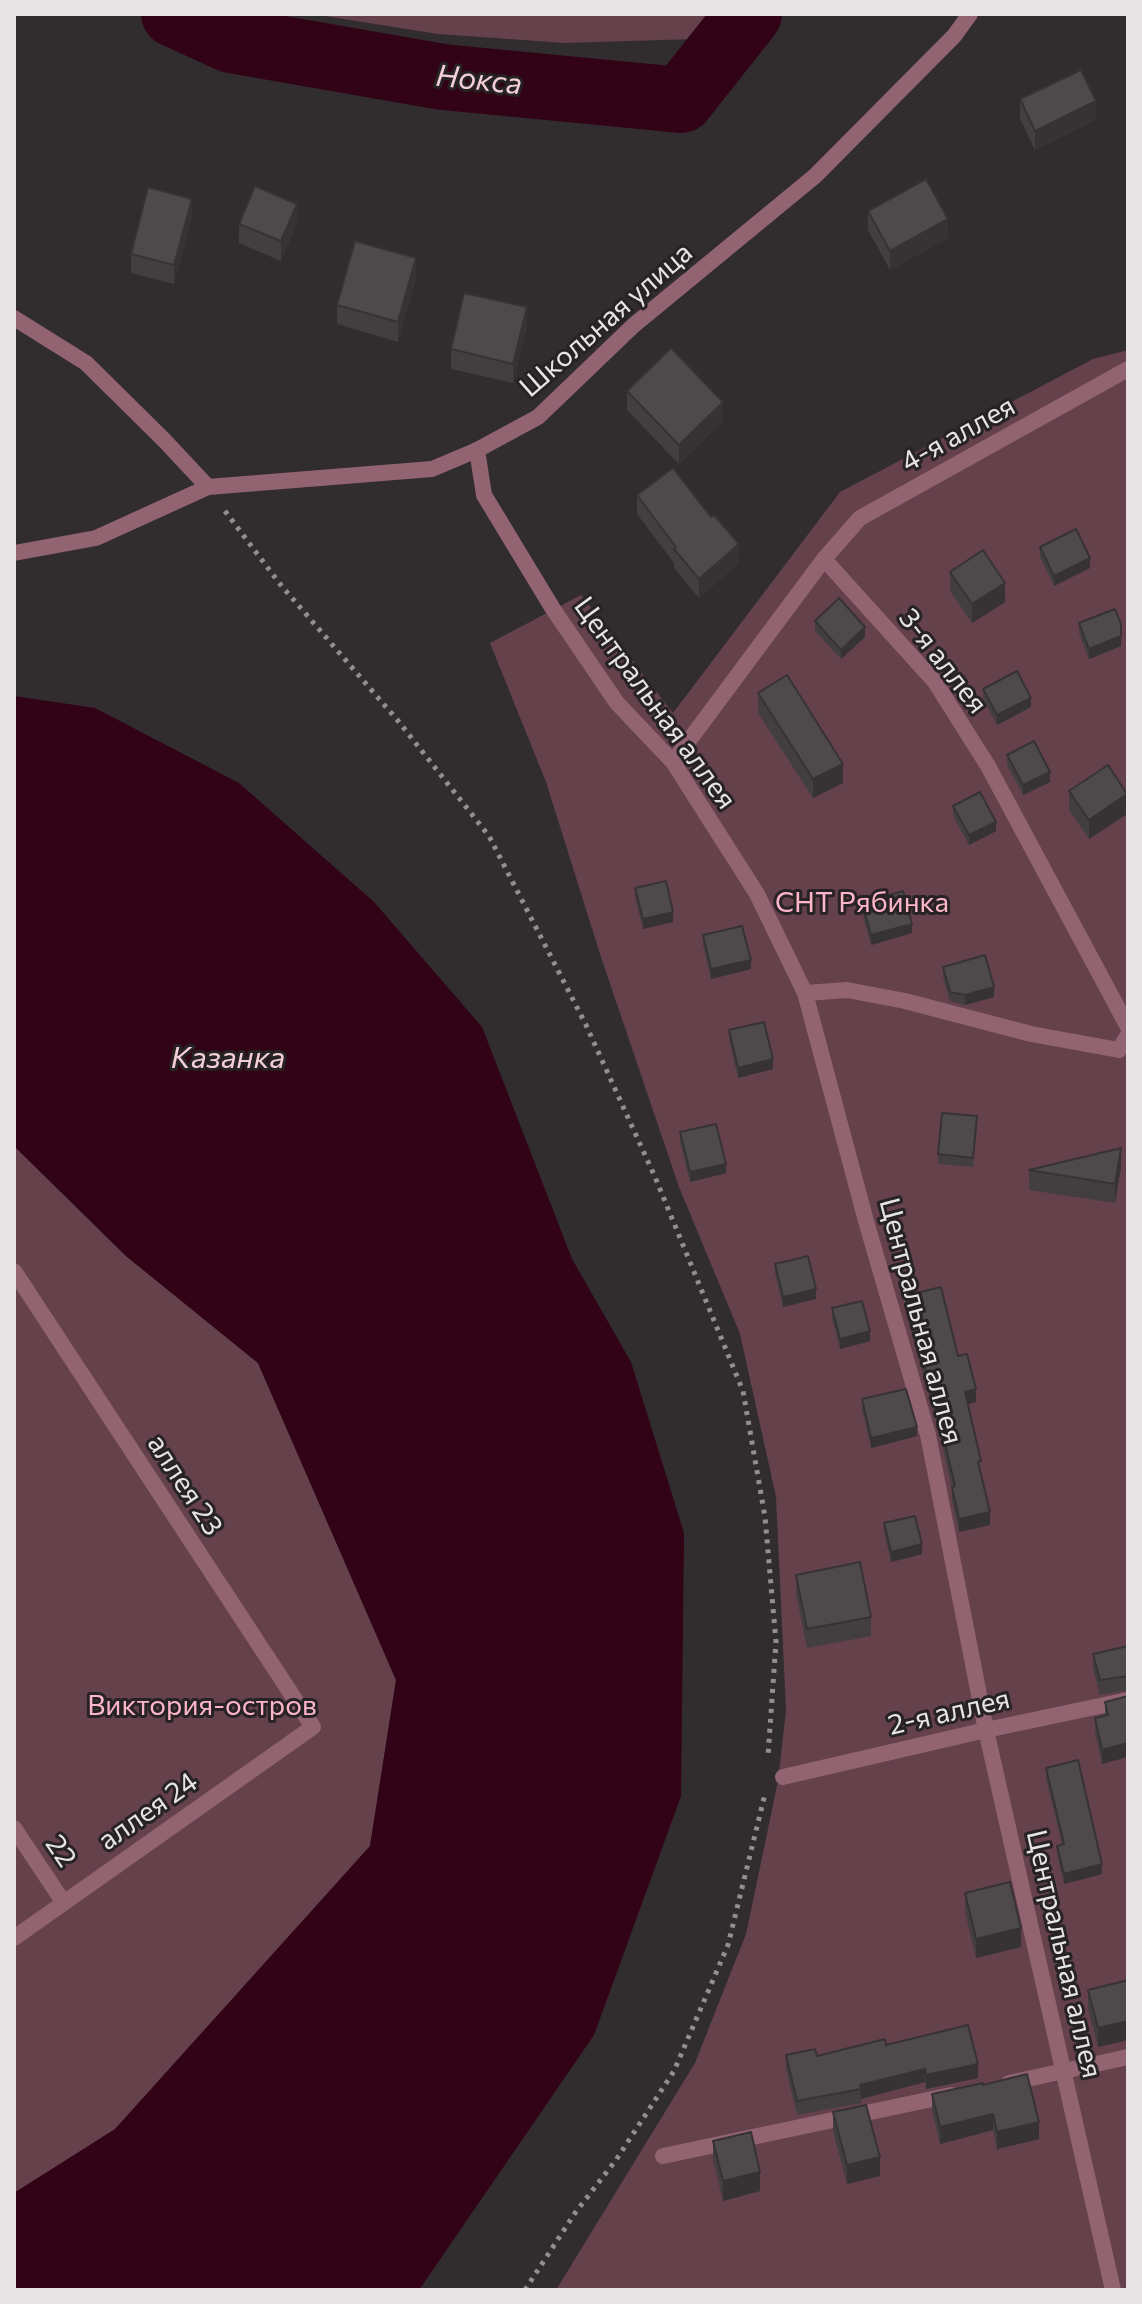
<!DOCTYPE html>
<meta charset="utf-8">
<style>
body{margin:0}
#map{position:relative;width:1142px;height:2304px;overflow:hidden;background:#312c2d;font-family:Commissioner,sans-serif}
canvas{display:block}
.frame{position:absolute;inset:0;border:16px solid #e7e4e5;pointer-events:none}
</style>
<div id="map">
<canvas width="1142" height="2304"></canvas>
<div class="frame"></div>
</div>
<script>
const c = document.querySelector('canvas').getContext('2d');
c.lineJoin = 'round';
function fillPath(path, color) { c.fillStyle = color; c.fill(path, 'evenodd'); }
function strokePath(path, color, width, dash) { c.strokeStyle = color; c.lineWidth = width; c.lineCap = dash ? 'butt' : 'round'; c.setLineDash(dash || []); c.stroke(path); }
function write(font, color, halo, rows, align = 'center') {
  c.font = font + ' Commissioner,sans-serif'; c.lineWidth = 6; c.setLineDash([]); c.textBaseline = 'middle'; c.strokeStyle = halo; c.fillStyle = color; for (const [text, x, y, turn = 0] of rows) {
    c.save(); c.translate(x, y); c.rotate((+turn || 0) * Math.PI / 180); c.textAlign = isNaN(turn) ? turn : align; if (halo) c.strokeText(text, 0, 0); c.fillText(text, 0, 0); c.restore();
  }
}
fillPath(new Path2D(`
 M312,14H717L695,39L565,43L438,34Z
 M1128,350V2290H556L695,2063L746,1934L778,1781L786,1710L776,1497L740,1334L679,1187L600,954L546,782L490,643L581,595L673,713L840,492L1093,359Z
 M14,1146L126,1256L258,1363L396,1680L370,1846L115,2130L14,2193Z`), '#64414b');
fillPath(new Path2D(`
 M14,696L95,708L239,783L374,902L482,1027L572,1259L631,1362L684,1533L681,1796L594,2035L419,2290H14V2193L115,2129L370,1846L396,1680L258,1363L126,1256L14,1146Z`), '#320216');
strokePath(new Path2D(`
 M174,14L231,40L443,77L681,100L749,14`), '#320216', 66);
strokePath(new Path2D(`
 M225,511L280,584L399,722L489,836L586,1025L655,1177L743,1391L765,1517L776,1642L768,1756
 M525,2290L575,2213L616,2160L674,2071L728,1945L765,1794`), '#938f90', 5, [4, 6]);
strokePath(new Path2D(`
 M477,450L484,495L553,609L617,703L673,762L757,894L805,993L866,1221L928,1435L986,1730L1113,2290
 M14,553L96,538L208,487
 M824,559L860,518L1128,369
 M673,762L824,559L935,682L988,766L1128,1027
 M805,993L847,990L905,1001L1031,1034L1119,1050L1128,1035
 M14,1271L313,1727L14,1938
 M783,1777L986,1730L1128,1700
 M14,1828L64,1903
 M1009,2083L1128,2057
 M663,2156L951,2095`), '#926370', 16);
strokePath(new Path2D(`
 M14,318L86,363L164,440L208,487L432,469L477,450L538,417L634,325L815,176L954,36L970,14`), '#926370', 16);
fillPath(new Path2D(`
 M1020,99L1096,120L1035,150L1020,119Z
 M868,211L948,238L890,270L868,230Z
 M192,218L174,284L131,273V254Z
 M297,223L281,261L239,243V224Z
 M416,278L398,342L337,324V305Z
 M527,326L513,383L451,369V349Z
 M627,391L723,422L679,464L627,410Z
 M637,495L739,563L699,598L674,568V563L637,514Z
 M1040,547L1090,568L1054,586L1040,557Z
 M950,572L1005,602L972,623L950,591Z
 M815,621L865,637L841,659L815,631Z
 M1079,623L1121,646L1089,659L1079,633Z
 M983,689L1031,707L997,725L983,699Z
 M758,693L843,783L813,798L758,713Z
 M1007,755L1050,782L1023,795L1007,765Z
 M1069,791L1127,814L1089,839L1069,810Z
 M953,806L996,831L969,845L953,816Z
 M635,888L673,922L643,929L635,897Z
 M862,903L912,933L871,945L862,912Z
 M703,935L751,969L711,979L703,945Z
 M943,967L994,997L965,1005L950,1001L943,977Z
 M729,1030L773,1069L738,1078L729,1040Z
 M977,1126L973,1167L938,1164V1154Z
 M680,1132L726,1173L690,1182L680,1142Z
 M1121,1167L1115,1203L1029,1190V1170Z
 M775,1264L816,1299L783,1307L775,1273Z
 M905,1296L958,1356L976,1402L968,1404L990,1525L959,1532L952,1500V1488L939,1431L905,1309Z
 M832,1308L870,1341L840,1349L832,1318Z
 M862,1399L917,1436L871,1448L862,1409Z
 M884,1523L922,1554L891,1562L884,1532Z
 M796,1575L871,1617V1636L807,1648L796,1594Z
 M1128,1646V1690L1100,1695L1093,1668V1654Z
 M1128,1696L1102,1764L1095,1732V1718L1105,1715V1702Z
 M1046,1768L1102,1874L1064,1884L1057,1855V1846L1062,1844L1046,1778Z
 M965,1893L1021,1947L976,1958L965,1912Z
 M1128,1980V2040L1098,2047L1088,2009V1990Z
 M886,2045L978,2078L926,2089L925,2082L861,2099V2103L797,2115L786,2069V2055L817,2056Z
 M983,2085L1039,2139L997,2149L993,2130L940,2144L932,2110V2094Z
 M833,2112L880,2176L847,2184L833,2131Z
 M713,2141L760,2191L723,2201L713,2160Z`), '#433f40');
fillPath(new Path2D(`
 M1096,101V120L1035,150V131Z
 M192,199V218L174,284V265Z
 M297,204V223L281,261V241Z
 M948,219V238L890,270V251Z
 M416,258V278L398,342V322Z
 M527,307V326L513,383V364Z
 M723,402V422L679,464V445Z
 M739,544V563L699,598V579Z
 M1090,558V568L1054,586V576Z
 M1005,583V602L972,623V604Z
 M865,627V637L841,659V650Z
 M1121,636V646L1089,659V649Z
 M1031,698V707L997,725V715Z
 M843,764V783L813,798V779Z
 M1050,772V782L1023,795V785Z
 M1127,794V814L1089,839V820Z
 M996,822V831L969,845V835Z
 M673,912V922L643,929V919Z
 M912,924V933L871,945V935Z
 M751,960V969L711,979V969Z
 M994,987V997L965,1005V995Z
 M773,1059V1069L738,1078V1068Z
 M1121,1148V1167L1115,1203V1184Z
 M726,1164V1173L690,1182V1172Z
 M816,1289V1299L783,1307V1297Z
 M870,1331V1341L840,1349V1339Z
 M976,1389V1402L965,1405V1392Z
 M917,1427V1436L871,1448V1438Z
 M990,1512V1525L959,1532V1519Z
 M922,1544V1554L891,1562V1552Z
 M1128,1743V1757L1102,1764V1750Z
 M1102,1864V1874L1064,1884V1874Z
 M1021,1928V1947L976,1958V1939Z
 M1128,2021V2040L1098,2047V2028Z
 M978,2064V2078L926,2089V2075Z
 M925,2069V2082L861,2099L860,2085Z
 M993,2114V2130L940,2144V2127Z
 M1039,2122V2139L997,2149V2132Z
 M880,2157V2176L847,2184V2165Z
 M760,2172V2191L723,2201V2181Z`), '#373334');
const building = new Path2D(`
 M1081,70L1096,101L1035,131L1020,99Z
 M926,179L948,219L890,251L868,211Z
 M255,186L297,204L281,241L239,224Z
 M148,187L192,199L174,265L131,254Z
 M355,241L416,258L398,322L337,305Z
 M464,293L527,307L513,364L451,349Z
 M671,348L723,402L679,445L627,391Z
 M673,468L711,517L714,515L739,544L699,579L674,549L676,547L637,495Z
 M1076,529L1090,558L1054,576L1040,547Z
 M983,550L1005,583L972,604L950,572Z
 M839,598L865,627L841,650L815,621Z
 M1115,609L1121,624V636L1089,649L1079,623Z
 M1017,671L1031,698L997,715L983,689Z
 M787,675L843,764L813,779L758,693Z
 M1034,741L1050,772L1023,785L1007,755Z
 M1108,765L1127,794L1089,820L1069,791Z
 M980,792L996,822L969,835L953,806Z
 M666,881L673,912L643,919L635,888Z
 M903,891L912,924L871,935L862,903Z
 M742,926L751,960L711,969L703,935Z
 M985,955L994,987L965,995L950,992L943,967Z
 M764,1022L773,1059L738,1068L729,1030Z
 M942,1113L977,1116L973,1158L938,1154Z
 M716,1124L726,1164L690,1172L680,1132Z
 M1121,1148L1115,1184L1029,1170Z
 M808,1256L816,1289L783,1297L775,1264Z
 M941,1287L958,1356L967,1354L976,1389L965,1392L981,1461L978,1462L990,1512L959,1519L952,1487L955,1486L939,1418L905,1296Z
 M862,1301L870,1331L840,1339L832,1308Z
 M906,1389L917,1427L871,1438L862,1399Z
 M915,1516L922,1544L891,1552L884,1523Z
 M860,1562L871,1617L807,1629L796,1575Z
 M1128,1646V1676L1100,1680L1093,1654Z
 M1128,1696V1743L1102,1750L1095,1718L1108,1715L1105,1702Z
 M1078,1760L1102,1864L1064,1874L1057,1846L1064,1844L1046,1768Z
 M1010,1882L1021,1928L976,1939L965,1893Z
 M1128,1980V2021L1098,2028L1088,1990Z
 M968,2025L978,2064L926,2075L925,2069L860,2085L861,2089L797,2101L786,2055L815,2049L817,2056L885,2039L886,2045Z
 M1027,2074L1039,2122L997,2132L993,2114L940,2127L932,2094L983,2083V2085Z
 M866,2105L880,2157L847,2165L833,2112Z
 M751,2132L760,2172L723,2181L713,2141Z`);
fillPath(building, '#4e494a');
strokePath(building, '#373334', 2);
write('28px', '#e7e4e5', '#272223', [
 ["Школьная улица",606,320,-41],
 ["4-я аллея",958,434,-29],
 ["3-я аллея",943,661,52],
 ["Центральная аллея",655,703,54],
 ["Центральная аллея",921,1321,75],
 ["аллея 23",185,1485,57],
 ["2-я аллея",949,1712,-13],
 ["аллея 24",148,1811,-35],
 ["22",61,1851,56],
 ["Центральная аллея",1064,1954,77]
]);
write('28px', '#fdb5c9', '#272223', [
 ["СНТ Рябинка",862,903],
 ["Виктория-остров",202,1706]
]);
write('italic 30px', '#f4cfd8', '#272223', [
 ["Нокса",479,80,6],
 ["Казанка",228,1058]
]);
</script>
